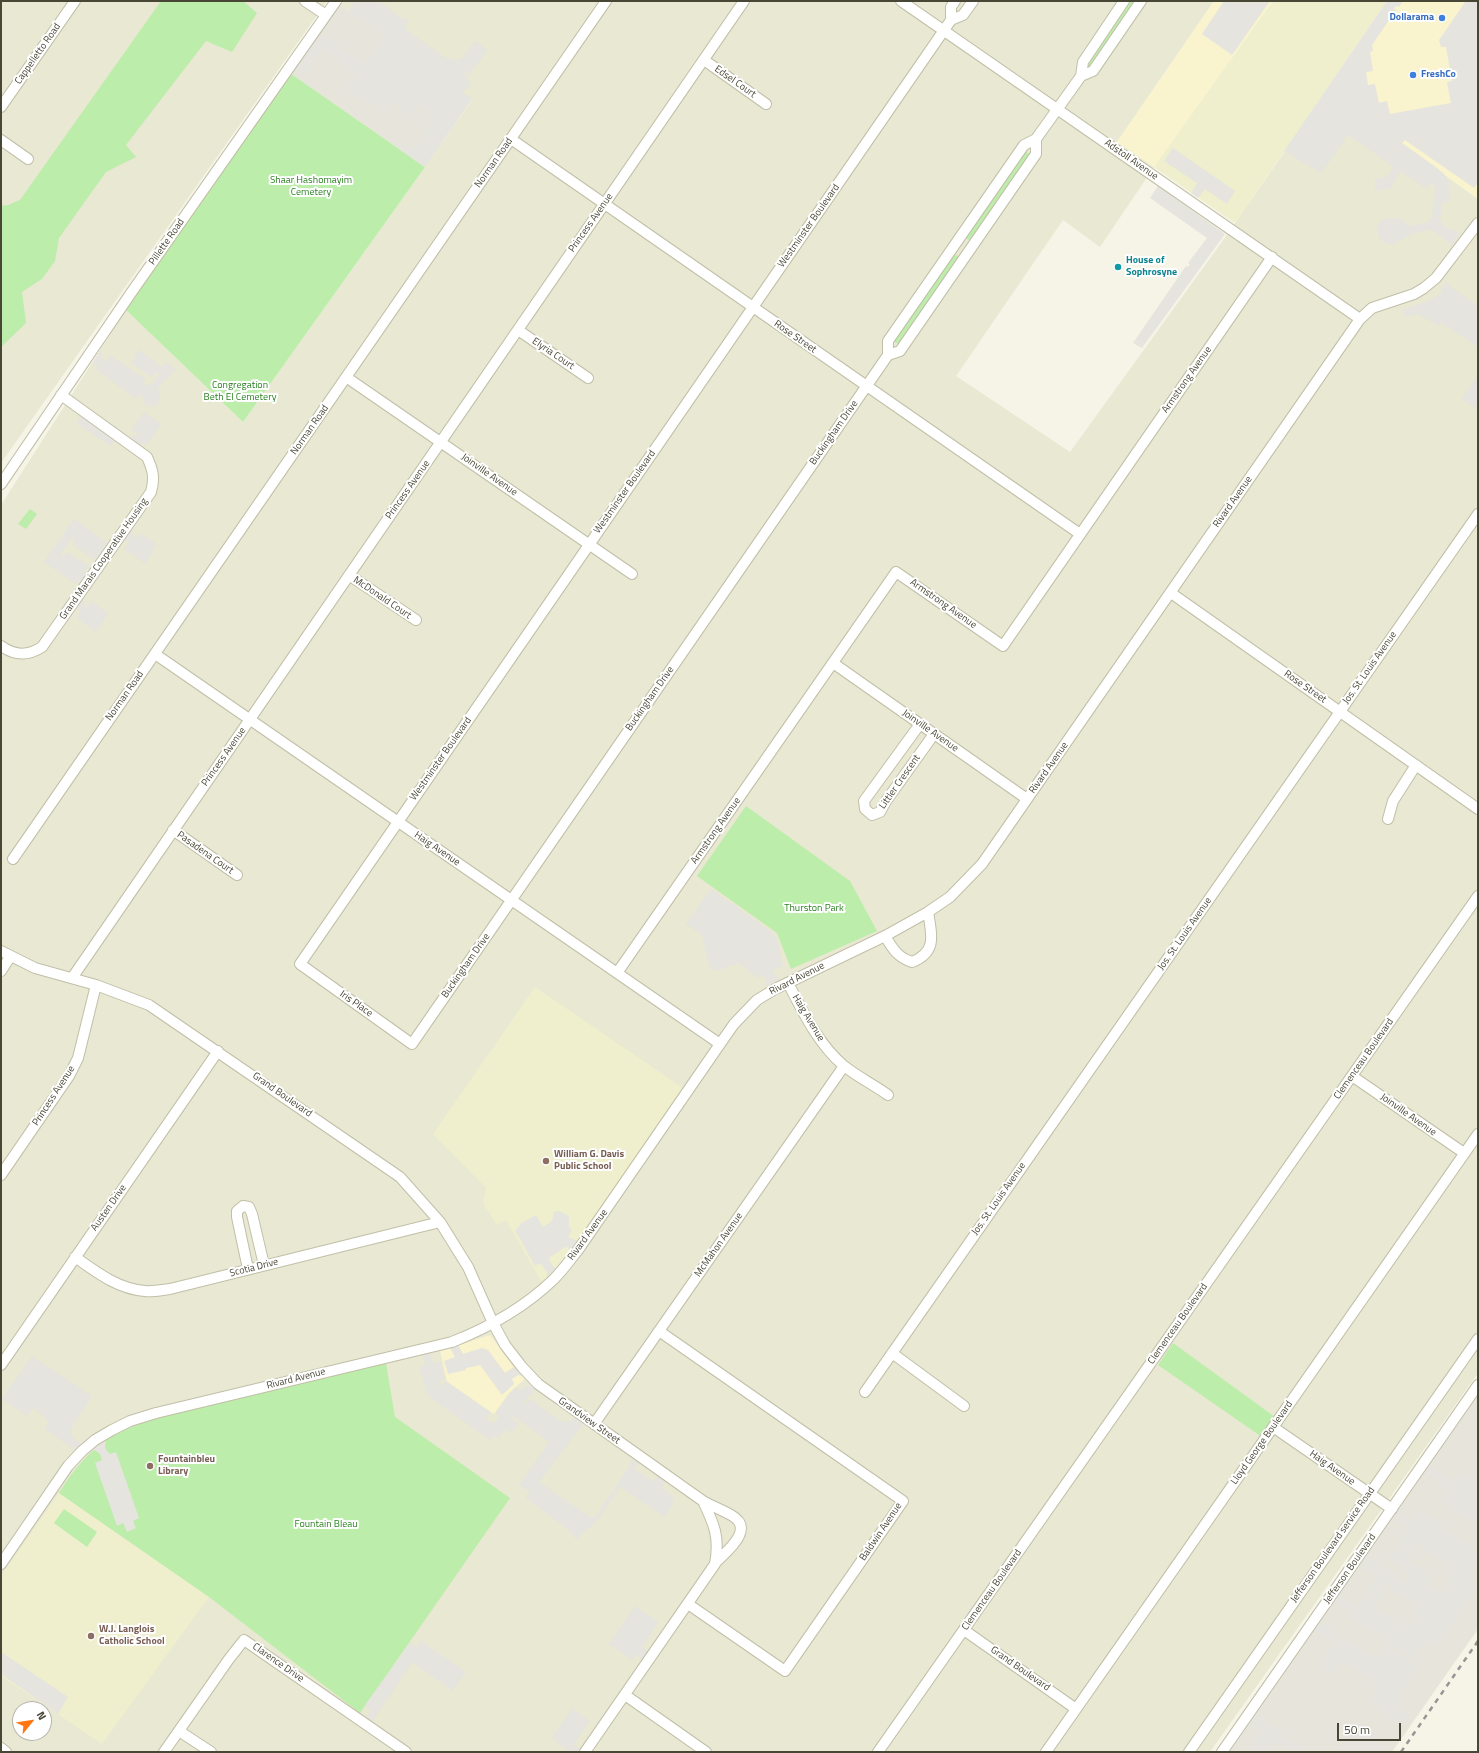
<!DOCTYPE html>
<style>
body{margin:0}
#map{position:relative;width:1479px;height:1753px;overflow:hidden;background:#f5f4e6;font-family:"Titillium Web",sans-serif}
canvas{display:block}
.frame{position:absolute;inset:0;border:2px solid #484634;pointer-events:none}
.north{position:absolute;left:12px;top:1701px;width:40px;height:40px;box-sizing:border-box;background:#fff;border:1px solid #b6b5ae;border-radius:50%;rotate:60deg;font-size:11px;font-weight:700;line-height:16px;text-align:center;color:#484634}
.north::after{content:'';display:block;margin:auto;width:14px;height:18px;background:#ff7612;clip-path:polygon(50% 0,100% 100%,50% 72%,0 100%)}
.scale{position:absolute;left:1337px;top:1723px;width:64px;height:18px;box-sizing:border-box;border:2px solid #484634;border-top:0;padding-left:5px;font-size:12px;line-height:14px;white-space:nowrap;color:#484634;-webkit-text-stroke:3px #fff;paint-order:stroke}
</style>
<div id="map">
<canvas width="1479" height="1753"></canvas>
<div class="frame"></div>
<div class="north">N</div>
<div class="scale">50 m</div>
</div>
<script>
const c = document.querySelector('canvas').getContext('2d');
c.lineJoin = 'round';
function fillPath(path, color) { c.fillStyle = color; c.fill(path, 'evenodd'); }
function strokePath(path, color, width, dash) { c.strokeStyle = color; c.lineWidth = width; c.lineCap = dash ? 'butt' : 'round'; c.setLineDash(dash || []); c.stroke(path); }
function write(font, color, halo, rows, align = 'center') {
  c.font = font + ' "Titillium Web",sans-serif'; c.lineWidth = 4; c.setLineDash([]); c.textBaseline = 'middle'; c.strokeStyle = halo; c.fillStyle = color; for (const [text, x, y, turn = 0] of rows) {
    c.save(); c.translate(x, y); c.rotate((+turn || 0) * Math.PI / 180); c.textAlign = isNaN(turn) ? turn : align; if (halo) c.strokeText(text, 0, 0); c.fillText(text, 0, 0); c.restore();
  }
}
fillPath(new Path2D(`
 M1,1H327L1,463Z
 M341,1H1214L1117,142L1154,167L1100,247L1063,220L956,376L1070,452L1224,239L1326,92L1402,144L1478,199V1373L1210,1752H1V505L126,310L243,422L425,167L472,100L339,4ZM20,1709H44V1733H20Z`), '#e9e8d3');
fillPath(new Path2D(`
 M1214,1H1273L1154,167L1117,142Z
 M1387,1H1478V199L1402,144L1326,92Z
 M490,1335L513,1366L525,1379L509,1393L494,1414L447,1382L440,1351Z`), '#f9f3ce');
fillPath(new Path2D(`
 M339,4L472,99L425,167L290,73Z
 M1478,1395V1629L1392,1752H1228Z`), '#e7e5db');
fillPath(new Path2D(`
 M1273,1H1387L1235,223L1154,167Z
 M535,987L683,1088L582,1236L567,1256L542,1283L506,1220L497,1225L483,1203L486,1188L433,1134Z
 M59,1493L209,1597L102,1744L1,1676V1576Z`), '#efefce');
fillPath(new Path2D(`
 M161,1H243L257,13L232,52L206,41L126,145L136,157L106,172L59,238L55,261L42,279L22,292L26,323L1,347V206L8,205L20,200Z
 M1128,1H1137L1092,66L1089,67L1086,65Z
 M290,73L425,167L243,422L126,310Z
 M1027,152L1029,154V158L972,240H969L966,238V234L1024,153Z
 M952,255H955L958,256V260L901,343L898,344L895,342V338Z
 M30,509L37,514L26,529L18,524Z
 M746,806L850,881L877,931L791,969L777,933L697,876Z
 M1173,1343L1275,1417L1262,1437L1158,1365Z
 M386,1363L395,1417L510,1498L360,1713L209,1597L59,1493C86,1450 108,1434 155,1418Z
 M64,1509L97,1532L87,1547L54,1523Z`), '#bdedaa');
fillPath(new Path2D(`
 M349,1H378L405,20L406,18L409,20L406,25V29L409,32L446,58L456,60L463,57L475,41L487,50L470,74L464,71L471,86L461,92L472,99L425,167L400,150L404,143L413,149L434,118L418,107L411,116L393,103L386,113L371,102L369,105L345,88L356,73L323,50L304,76L294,69L320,32L366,64L385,37L349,11L354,4Z
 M1224,1H1270L1232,55L1202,34Z
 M1387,1H1403L1399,7L1396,6L1394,9L1396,10L1372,45L1373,51L1370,52L1373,71L1366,72L1368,85L1375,84L1379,103L1387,101L1390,114L1451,103L1447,82L1452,81L1446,47H1441L1439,40L1466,1H1478V182L1474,188L1405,140L1402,143L1437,168L1444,174L1449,183L1450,202H1443L1440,219L1442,223L1447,228L1460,233L1451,247L1449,242L1432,230L1414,233L1391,245L1381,241L1378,234L1377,227L1378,223L1386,218H1399L1410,226L1428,222L1432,218L1435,192V186L1431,182L1427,189L1400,171L1391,188L1375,191V179L1388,176L1393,166L1348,135L1321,173L1284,151Z
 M1173,148L1235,191L1227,204L1205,189L1198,198L1191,193L1197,183L1164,161Z
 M1158,186L1225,234L1142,348L1133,343L1186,266L1188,267L1190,264L1188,263L1207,238L1150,198Z
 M1447,282L1450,286L1478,306V347L1441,323L1438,326L1417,313L1415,315L1406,317L1404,315L1402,310L1429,301L1440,294L1443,290L1440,289Z
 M139,350L162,367L166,362L176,369L158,388L160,399L159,403L152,407L146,406L140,393L136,399L96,369L98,365L92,364L100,351L102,358L106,361L110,355L146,380L144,383L146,385H149L153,383L159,375L156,372L152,377L131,363L135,358L134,356Z
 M1478,375V410L1462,399Z
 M144,412L162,424L146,445L143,442L140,447L127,438L138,435L139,434L131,430Z
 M80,416L115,440L111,446L77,424Z
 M74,519L106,542L102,548L106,549L100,557L97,555L94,559L72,544L75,539L73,537L60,555L63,557L67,552L89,566L84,572L87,574L90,573L81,584V581L79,580L76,584L44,562Z
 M132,527L133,536L138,538L141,534L156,544L146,564L124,549L128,543L124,539H122Z
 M83,596L85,607H87L91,601L108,613L96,632L77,618L80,611L77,609Z
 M711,889L773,933L776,938L783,965L772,972L779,979L766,986V982L764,975L758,978L739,963L717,971L712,969L709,965L702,935L686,924Z
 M559,1211L569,1216V1227L572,1231L568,1237L578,1241L570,1252L567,1246L550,1257L549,1260L555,1269L547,1277V1272L540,1263L535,1266L515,1230L520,1226V1224L536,1215L543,1227L552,1221L554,1212Z
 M458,1345L463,1354L482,1348L488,1350L505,1373L514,1367L523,1376L518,1375L512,1379L514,1384L502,1395L480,1365L466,1368V1370L448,1374L444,1361L455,1357L450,1348Z
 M429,1353L433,1363L440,1361L445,1379L438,1381L441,1387L446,1381L490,1412L486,1417L487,1420L492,1423L499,1420L496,1413L515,1387L519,1390L531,1385L536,1390L527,1398L523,1404L525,1405L530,1399L562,1422L565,1420L570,1422L574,1417L583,1424L539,1482L590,1517H595L628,1469L633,1458L639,1463L634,1469L654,1482L657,1476L666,1482L661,1488L674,1497L672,1501L674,1503L664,1517L620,1487L597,1521L576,1539L569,1530L526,1498L530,1492L519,1485L549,1442L514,1416L512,1419L519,1423L511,1433L506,1428L499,1438L495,1435L490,1440L428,1396L419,1367L424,1366L426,1363L422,1355Z
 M32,1356L92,1396L70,1430L73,1438L81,1443L75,1450L45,1429L49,1421L44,1417V1416L33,1408L27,1416L2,1399Z
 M106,1440L105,1448L110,1454L116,1452L139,1518L133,1521L136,1528L127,1532L123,1523L117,1526L95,1463L102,1460L100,1454L93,1449Z
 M1430,1464L1452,1481L1460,1470L1478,1483V1527L1439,1499L1447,1488L1423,1473Z
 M1400,1507L1403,1513L1413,1520L1420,1510L1478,1551V1561L1467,1577L1478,1586L1434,1648L1424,1642L1412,1659L1349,1616L1346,1609L1334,1601L1340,1592L1346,1600L1357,1606L1377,1577L1366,1569L1358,1566L1367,1554L1373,1561L1405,1581L1410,1575L1388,1558L1409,1528L1392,1518ZM1418,1544L1444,1561L1439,1570L1451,1578L1440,1594L1427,1585L1432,1577L1407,1560ZM1388,1587L1418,1609L1405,1628L1374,1606Z
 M635,1606L658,1622L642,1648L648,1650L642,1660L637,1654L632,1660L609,1644Z
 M1320,1621L1374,1659L1384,1644L1417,1667L1398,1696L1409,1718L1402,1725L1369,1702L1379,1688L1346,1663L1344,1664V1661H1341L1342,1665L1340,1664L1332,1675L1319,1666L1334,1644L1313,1630Z
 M421,1641L466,1672L453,1691L412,1662L372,1722L366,1717L371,1710L365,1705L410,1643L416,1647Z
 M1,1652L68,1697L58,1714L1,1674Z
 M572,1708L590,1721L573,1745L581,1748L578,1752H569L552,1738Z
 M1256,1712L1257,1716L1310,1752H1292L1275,1741L1270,1747L1278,1752H1247L1261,1732L1255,1727L1244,1729Z
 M1356,1724L1388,1747L1385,1752H1337Z`), '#e5e4de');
const minor = new Path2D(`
 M305,1L326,15
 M901,1L1360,319
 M973,1L963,15L951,20L300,964L412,1044L888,355V341L1024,145L1036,139L1081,76L1083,62L1124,1
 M951,20V7L955,1
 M704,60L766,104
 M1081,76L1093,71L1141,1
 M1,107L75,1
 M511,139L1080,534
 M1,140L28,159
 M518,330L588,378
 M888,355L900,351L1036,154V139
 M346,377L632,574
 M1,484L131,293L336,1
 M349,575L416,620
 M1171,593L1478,809
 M1,646C15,656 28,656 42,647L151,492C155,478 153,470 147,457L61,395
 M155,654L720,1044
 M833,663L1027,799
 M920,724L864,801L865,809L872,815L880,812L886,801L934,734
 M1388,819L1393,801L1416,765
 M173,830L237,875
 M13,859L606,1
 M885,936C893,949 897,957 912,962C937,952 932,935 928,912
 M1,951L35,968L96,985L149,1005L400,1177L440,1222L468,1267L493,1323L505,1345L522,1367L538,1384L703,1501C714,1524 720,1537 715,1564L585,1752
 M1,971L10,957
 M617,973L896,572L1003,646L1272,257
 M72,978L744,1
 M788,983C803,1012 818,1044 844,1066C858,1077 874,1085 888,1095
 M1352,1076L1464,1153
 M1,1175L69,1076L78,1058L96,985
 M75,1257C96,1272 118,1289 145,1291C152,1292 162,1290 170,1289L440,1222
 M248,1269L237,1217V1211L243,1206L249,1207L252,1214L264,1265
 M659,1331L903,1501L785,1671L688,1604
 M892,1353L964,1406
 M1,1365L218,1051
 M865,1392L1478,514
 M594,1424L844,1066
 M1273,1427L1392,1509
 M703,1501C712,1506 722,1510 731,1515C756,1529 727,1551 715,1563
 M1,1564L68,1466L82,1451L95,1440L112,1430L130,1421L156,1413L452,1342C490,1327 525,1307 554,1279C563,1270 570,1260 578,1250L720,1044L734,1024L757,1000L775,989L885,936L928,912L950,897L982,864L1360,319L1372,308L1414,294L1424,288L1436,278L1478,223
 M964,1630L1076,1709
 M625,1695L706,1752
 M179,1731L211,1752
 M1,1748L6,1752
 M164,1752L229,1659L244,1640L406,1752
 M878,1752L1478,896
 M1046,1752L1478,1134
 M1189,1752L1478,1339
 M1222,1752L1478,1385`);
strokePath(minor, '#c1bfa7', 12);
strokePath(minor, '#fff', 10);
strokePath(new Path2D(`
 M1401,1752L1478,1641`), '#969696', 2.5, [5, 5]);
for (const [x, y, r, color] of [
 [1442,18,4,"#3f7fe0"],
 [1413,75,4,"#3f7fe0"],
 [1118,267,4,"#0f9aa8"],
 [546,1161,4,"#8d6e63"],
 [150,1466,4,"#8d6e63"],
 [91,1636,4,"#8d6e63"]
]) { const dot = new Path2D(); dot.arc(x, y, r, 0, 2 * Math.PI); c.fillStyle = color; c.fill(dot); strokePath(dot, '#fff', 1.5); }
write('bold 10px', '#366cbe', '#fff', [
 ["Dollarama",1434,18],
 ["FreshCo",1421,75,"left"]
], 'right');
write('10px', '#484634', '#fff', [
 ["Cappelletto Road",38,54,-55],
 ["Edsel Court",735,82,35],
 ["Adstoll Avenue",1131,160,35],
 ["Norman Road",494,163,-55],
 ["Princess Avenue",591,223,-55],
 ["Westminster Boulevard",809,226,-55],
 ["Pillette Road",167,242,-55],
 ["Rose Street",795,337,35],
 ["Elyria Court",553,354,34],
 ["Armstrong Avenue",1187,380,-55],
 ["Norman Road",310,430,-55],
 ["Buckingham Drive",834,433,-55],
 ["Joinville Avenue",489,475,35],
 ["Princess Avenue",408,490,-55],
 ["Westminster Boulevard",625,492,-55],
 ["Rivard Avenue",1233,502,-55],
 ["Grand Marais Cooperative Housing",104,559,-55],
 ["McDonald Court",382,598,34],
 ["Armstrong Avenue",943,604,35],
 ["Jos. St. Louis Avenue",1370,668,-55],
 ["Rose Street",1305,687,35],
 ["Norman Road",125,696,-55],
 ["Buckingham Drive",650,699,-55],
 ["Joinville Avenue",930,731,35],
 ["Princess Avenue",224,757,-55],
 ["Westminster Boulevard",441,759,-55],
 ["Rivard Avenue",1049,768,-55],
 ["Littler Crescent",900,782,-55],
 ["Armstrong Avenue",716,831,-55],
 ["Haig Avenue",437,849,34],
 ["Pasadena Court",205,853,35],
 ["Jos. St. Louis Avenue",1185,934,-55],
 ["Buckingham Drive",466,966,-55],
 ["Rivard Avenue",797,979,-27],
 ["Iris Place",356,1004,35],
 ["Haig Avenue",808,1018,59],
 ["Clemenceau Boulevard",1364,1059,-55],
 ["Grand Boulevard",282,1095,35],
 ["Princess Avenue",54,1096,-57],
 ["Joinville Avenue",1408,1115,35],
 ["Jos. St. Louis Avenue",999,1199,-55],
 ["Austen Drive",109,1208,-55],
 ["Rivard Avenue",588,1235,-54],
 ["McMahon Avenue",719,1245,-55],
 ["Scotia Drive",254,1268,-14],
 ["Clemenceau Boulevard",1178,1324,-55],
 ["Rivard Avenue",296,1379,-14],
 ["Grandview Street",589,1421,35],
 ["Lloyd George Boulevard",1262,1443,-55],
 ["Haig Avenue",1332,1468,35],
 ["Baldwin Avenue",881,1532,-56],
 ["Jefferson Boulevard service Road",1333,1545,-55],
 ["Jefferson Boulevard",1350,1569,-55],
 ["Clemenceau Boulevard",992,1590,-55],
 ["Clarence Drive",278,1663,35],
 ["Grand Boulevard",1020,1669,35]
]);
write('10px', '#2b8021', '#fff', [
 ["Shaar Hashomayim",311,181],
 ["Cemetery",311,193],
 ["Congregation",240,386],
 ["Beth El Cemetery",240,398],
 ["Thurston Park",814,909],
 ["Fountain Bleau",326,1525]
]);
write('bold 10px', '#0d838f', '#fff', [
 ["House of",1126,261],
 ["Sophrosyne",1126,273]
], 'left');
write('bold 10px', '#785e54', '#fff', [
 ["William G. Davis",554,1155],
 ["Public School",554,1167],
 ["Fountainbleu",158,1460],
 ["Library",158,1472],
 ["W.J. Langlois",99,1630],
 ["Catholic School",99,1642]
], 'left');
</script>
